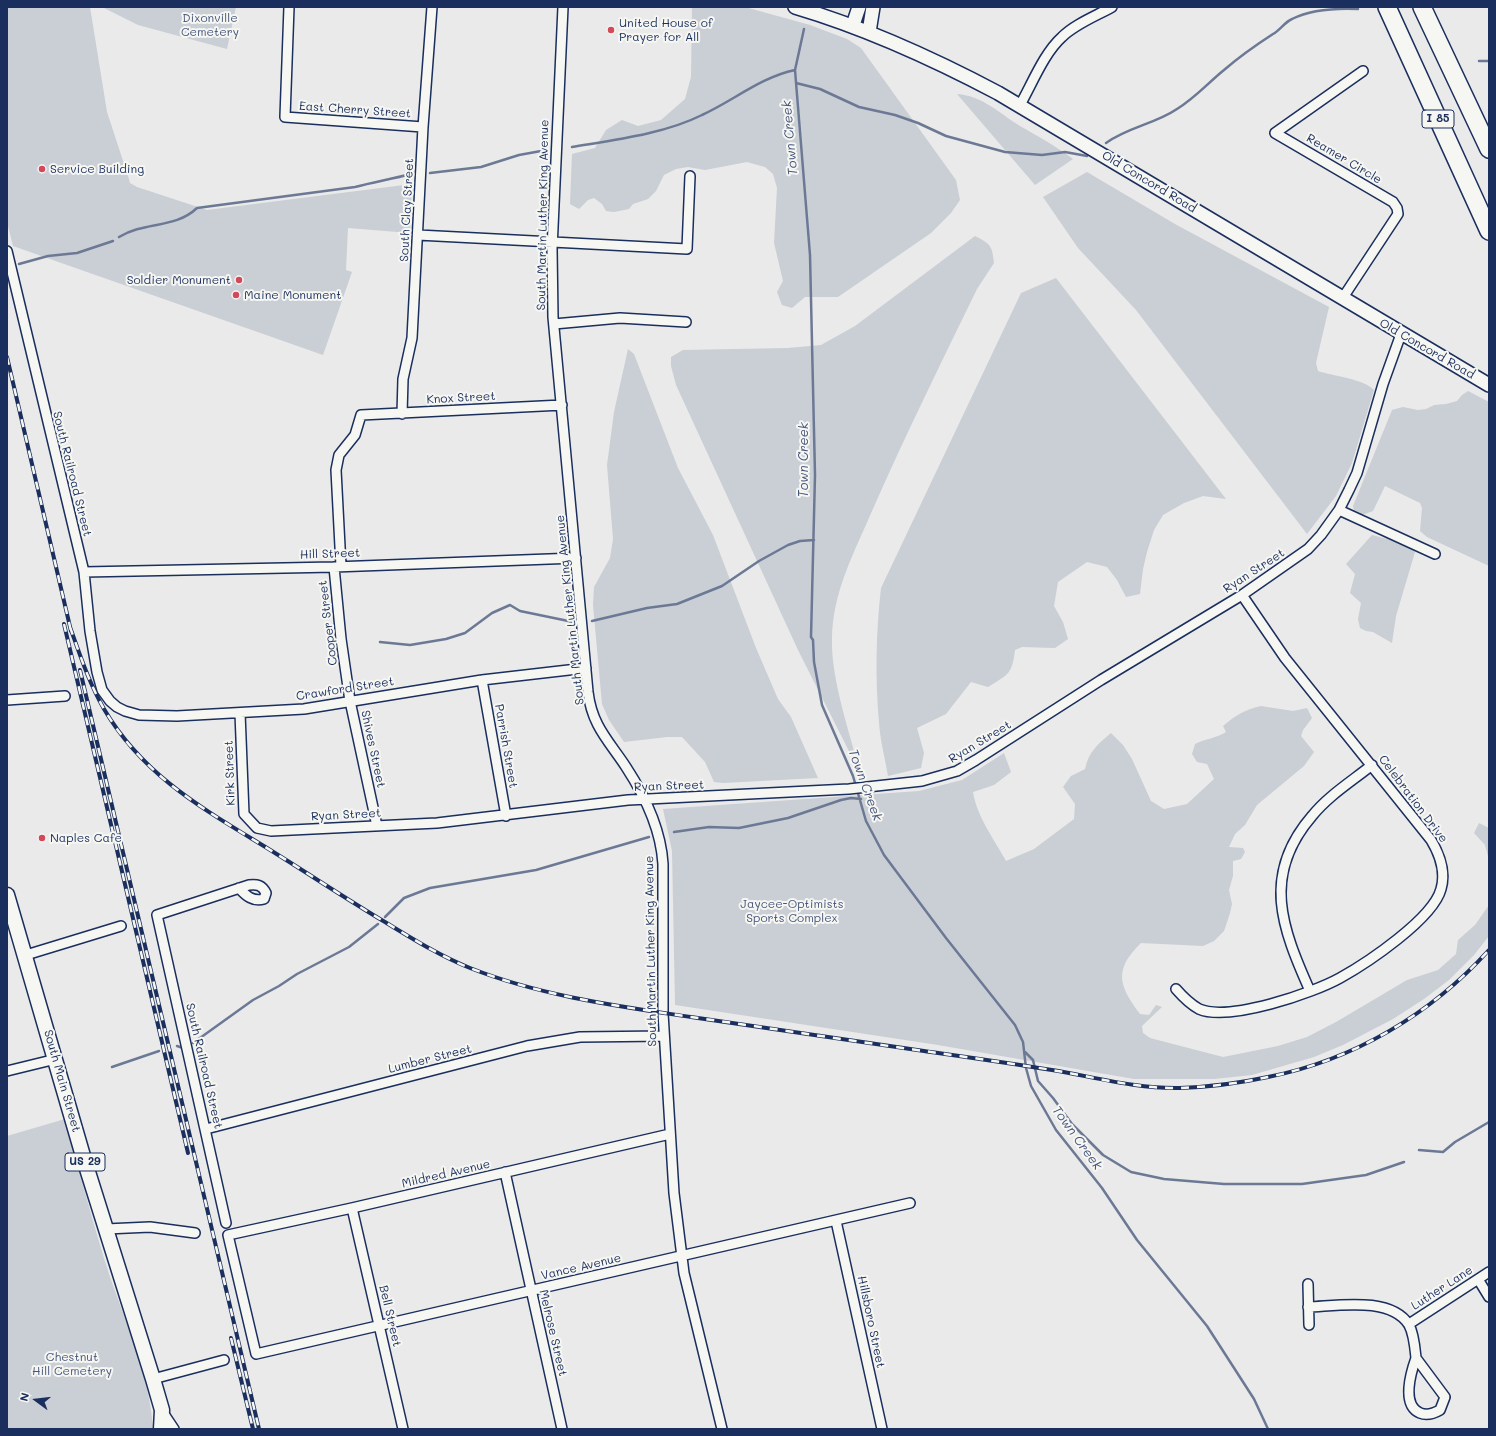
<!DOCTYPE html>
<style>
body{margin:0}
#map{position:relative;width:1496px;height:1436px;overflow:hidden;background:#e9eae9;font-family:Mali,sans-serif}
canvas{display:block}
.frame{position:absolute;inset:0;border:8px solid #1b2f5e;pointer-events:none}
.north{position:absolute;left:16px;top:1380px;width:40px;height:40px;-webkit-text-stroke:3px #f6f6f2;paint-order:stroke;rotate:285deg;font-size:11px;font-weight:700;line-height:16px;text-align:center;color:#1b2f5e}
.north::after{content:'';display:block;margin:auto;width:14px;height:18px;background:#1b2f5e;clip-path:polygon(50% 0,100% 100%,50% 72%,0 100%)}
</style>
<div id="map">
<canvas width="1496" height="1436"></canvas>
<div class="frame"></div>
<div class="north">N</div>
</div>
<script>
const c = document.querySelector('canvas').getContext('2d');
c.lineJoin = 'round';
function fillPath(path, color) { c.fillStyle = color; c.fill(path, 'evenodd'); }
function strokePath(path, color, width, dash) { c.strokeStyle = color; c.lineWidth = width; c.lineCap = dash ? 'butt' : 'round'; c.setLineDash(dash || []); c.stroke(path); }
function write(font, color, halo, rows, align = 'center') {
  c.font = font + ' Mali,sans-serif'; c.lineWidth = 4; c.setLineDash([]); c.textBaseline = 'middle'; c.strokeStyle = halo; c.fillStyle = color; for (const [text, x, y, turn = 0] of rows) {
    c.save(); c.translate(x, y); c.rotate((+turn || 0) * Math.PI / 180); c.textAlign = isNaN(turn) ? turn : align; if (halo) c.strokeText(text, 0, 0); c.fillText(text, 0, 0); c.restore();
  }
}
fillPath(new Path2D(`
 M7,7H90L107,112L128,176L130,183L137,187L207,210L412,184L410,233L348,228L346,270L352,272L323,355L13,246L7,222Z
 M102,7H236L227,49L138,25Z
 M692,7H745L810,25L847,39L861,48L956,180L960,200L951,213L931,233L838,297H805L792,308L782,305L777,292L783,281L774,243L777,188L773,174L765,167L747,162L705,170L688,167L676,169L664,175L656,191L648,199L633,204L629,209L614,212L606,211L602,204L594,198L588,200L579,209L570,204L572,154L595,148L606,130L622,120L638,126L661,120L685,99L691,77Z
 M957,94C983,96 999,113 1020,126C1039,137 1056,146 1073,159L1035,185Z
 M1087,172L1175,224L1329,307L1316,363L1318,371C1333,376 1364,379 1374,390L1352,463L1336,496L1307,534L1136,310L1078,248L1043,197Z
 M975,236C991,244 992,246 994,263L977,289C941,363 905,436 872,511C854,553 832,593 832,640C831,680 850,733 860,773L798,650L676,385L671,366V357L683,350L788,348L821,345L855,326Z
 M1056,278L1226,499L1203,496L1184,503L1163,515L1154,530L1147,552L1143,569L1140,594L1126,597L1117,580L1107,567L1087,562L1058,582L1054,606L1063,622L1068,639L1055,648L1022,647L1015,650C1012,674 1009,674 988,687L971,682L946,714L917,728L924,753L921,768L888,776C885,758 880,740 879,722C875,677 876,632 881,588L1021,293Z
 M628,349L634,354L678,468L713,535L756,648L778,699L791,717L818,778L723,783L714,782L705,762L682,737H667L624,742L609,720L602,704L593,605L594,587L610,558L613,539L607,465L614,412Z
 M1468,391L1489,402V566L1427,537L1420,531L1422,508L1420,503L1385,486L1373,511L1362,515L1354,511L1353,506L1392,410L1403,407L1418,410L1426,409L1434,405L1446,404L1457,401L1462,395Z
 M1372,535L1406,544L1415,552L1396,616L1392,643L1373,632L1366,631L1360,628L1358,619L1361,603L1350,593L1355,574L1346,564Z
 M1261,706L1293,711L1307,708L1312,718L1303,730L1301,736L1314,752L1304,766L1257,805L1245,825L1235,834L1229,847L1243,848L1245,852L1241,859L1233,861V876L1229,890L1232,904L1230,913L1224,931L1214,941L1203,946L1141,943C1113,970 1119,986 1140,1014L1149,1015L1156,1005L1162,1007L1142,1026L1143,1033L1150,1038L1223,1057L1278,1046L1307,1037L1336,1022L1407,980L1438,970L1456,954L1458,940L1475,925L1489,905V936L1474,955L1449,980L1424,999L1393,1019L1343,1045L1314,1057L1252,1075L1214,1079H1134L938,1045L675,1005L672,851L663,809L919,791L962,780L1004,753L1011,772L994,785L973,792C977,817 994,839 1006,861L1034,849L1074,819L1075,804L1063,787L1071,776L1085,769C1089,751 1098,744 1111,733L1123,745L1132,759L1151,801L1164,809L1187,804L1214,779L1207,764L1197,762L1192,754L1195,744C1205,739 1217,738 1226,732L1223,726C1236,715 1244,710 1261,706Z
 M1479,823L1489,828V860L1485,845L1474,833Z
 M65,1119C80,1172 93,1225 110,1277C127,1326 150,1377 153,1429H7V1136Z`), '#caced5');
strokePath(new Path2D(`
 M804,29L795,70L810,255L815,475L811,637L813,640L814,662L822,705L853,776L866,821L884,855L946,938L1015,1025L1023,1042L1026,1068L1031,1086L1056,1130L1102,1188L1137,1240L1207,1326L1254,1399L1268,1429
 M1479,61H1489
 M796,83L820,89L859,107L895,115L918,123L946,136L1005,152L1042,155L1065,152L1087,156
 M1106,143C1128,127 1155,124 1177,109C1195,98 1208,83 1224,70C1239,57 1256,45 1273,34C1280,30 1285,22 1292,19C1312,9 1335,8 1358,9
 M572,147C614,140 664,134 702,115C733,101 761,77 795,70
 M430,173L481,167L519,155L541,151
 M119,237C145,221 175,229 197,208L355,187C374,182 392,179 411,174
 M19,264L48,256L77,253L113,241
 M592,621L647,608L677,604L722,586L759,561L788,545L800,541L814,540
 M380,642L410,645L446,639L465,633L492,613L510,605L520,611L578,623
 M674,832L709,827L739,828L788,818L841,800L851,798L861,799
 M385,917L404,898L430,888L536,870L649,837
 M193,1043L253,1000L279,986L297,974L349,947L378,924
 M177,1046L183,1048
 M1025,1052L1033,1060L1038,1081L1053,1098L1072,1124L1103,1155L1131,1172L1164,1179L1224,1184H1302L1366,1175L1404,1162
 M112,1067L159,1051
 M1419,1150L1443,1152L1455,1142L1489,1122`), '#6c7995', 2.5);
const street = new Path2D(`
 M289,7L285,117L423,127
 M563,7L552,249L553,317L588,692C592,726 609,741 626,767C645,796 661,830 663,864V1013L674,1193L684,1273L722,1429
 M1020,105C1032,84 1044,53 1062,37C1075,24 1096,16 1112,7
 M418,235L687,249L690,176
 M7,251L84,572L90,631L97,672L102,690L110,701L117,707L125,711L139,715L177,716L304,709L482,680L586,668
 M1342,299L1398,214L1397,208L1393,202L1275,133L1363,71
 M554,324L620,318L686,322
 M402,414L403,379L412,338L423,127L432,7
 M1339,510L1435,554
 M341,566L336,470L339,455L355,435L361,415L562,405
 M334,567L341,639L350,701L377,826
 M84,572L334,567L576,558
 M482,680L506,816
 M7,700L65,696
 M240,713L244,814L257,828L271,831L437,823L628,800L849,789L922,781L957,771L976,760L1101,680L1242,595L1308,549L1321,535L1339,510L1349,490L1357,473L1383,384L1401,334
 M26,955L121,926
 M1176,989C1183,997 1190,1004 1199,1009C1229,1022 1313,993 1340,978C1367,963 1433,919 1441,889C1446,872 1440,855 1431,840L1285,658L1242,595
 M1310,991C1282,928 1261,875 1312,816C1328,796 1352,781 1372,765
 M7,1071L56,1059
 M206,1129L527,1046L580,1037L664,1036
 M670,1134L352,1208L228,1235L256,1354L910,1203
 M505,1172L562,1429
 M352,1208L403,1429
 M836,1221L882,1429
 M226,1223L157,915L249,885C257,884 262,885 266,893L264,899C253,902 246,896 239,888
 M106,1229L150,1227L195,1233
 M1478,1279L1489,1297
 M1308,1284L1309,1325
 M1308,1307C1337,1306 1391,1296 1409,1325C1414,1334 1415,1348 1416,1358
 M1409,1324L1489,1272
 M1416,1358L1445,1397L1440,1410C1433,1414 1427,1416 1420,1413C1401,1405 1411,1372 1416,1358Z
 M153,1379L224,1360
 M162,1411L174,1429`);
const secondary = new Path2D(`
 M795,7C866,28 932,58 998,93L1489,385
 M853,25L859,7
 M869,32L873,7`);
const primary = new Path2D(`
 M7,895L83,1156L153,1379L162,1410L161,1429`);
const highway = new Path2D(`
 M1387,7L1489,231
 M1422,7L1489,149`);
strokePath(street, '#1b2f5e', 12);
strokePath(secondary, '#1b2f5e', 16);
strokePath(primary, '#1b2f5e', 17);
strokePath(highway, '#1b2f5e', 20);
strokePath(street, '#f6f6f2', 9);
strokePath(secondary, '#f6f6f2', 13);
strokePath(primary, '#f6f6f2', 14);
strokePath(highway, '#f6f6f2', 17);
const rail = new Path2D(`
 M7,357L71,631
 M64,624L188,1153
 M70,627C80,655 89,683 104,709C145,779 209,812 275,853C312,876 348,900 385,922C413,939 440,956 470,968C541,996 617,1006 691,1017C769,1028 846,1040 924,1051C966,1057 1009,1063 1052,1070C1094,1077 1137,1089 1180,1088C1209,1087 1240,1083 1268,1077C1354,1060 1431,1014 1489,950
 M80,670L259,1429
 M231,1338L253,1429`);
strokePath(rail, '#1b2f5e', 4);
strokePath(rail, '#f6f6f2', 2.5, [8]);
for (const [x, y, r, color] of [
 [611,30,4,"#d1495b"],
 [42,169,4,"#d1495b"],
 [239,280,4,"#d1495b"],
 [236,295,4,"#d1495b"],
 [42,838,4,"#d1495b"]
]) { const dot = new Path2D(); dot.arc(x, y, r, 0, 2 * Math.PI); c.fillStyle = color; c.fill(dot); strokePath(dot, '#f6f6f2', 1.5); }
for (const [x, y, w] of [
 [1438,119,32],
 [85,1162,40]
]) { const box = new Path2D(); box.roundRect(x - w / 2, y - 9, w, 18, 3); c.fillStyle = '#f6f6f2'; c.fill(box); strokePath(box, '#1b2f5e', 1); }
write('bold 11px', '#1b2f5e', null, [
 ["I 85",1438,119],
 ["US 29",85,1162]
]);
write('12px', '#47577c', '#f6f6f2', [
 ["Dixonville",210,18],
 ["Cemetery",210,32],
 ["Jaycee-Optimists",792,904],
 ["Sports Complex",792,918],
 ["Chestnut",72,1357],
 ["Hill Cemetery",72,1371]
]);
write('12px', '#1b2f5e', '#f6f6f2', [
 ["United House of",619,23],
 ["Prayer for All",619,37],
 ["Service Building",50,169],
 ["Soldier Monument",231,280,"right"],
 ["Maine Monument",244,295],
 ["Naples Cafe",50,838]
], 'left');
write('12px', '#1b2f5e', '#f6f6f2', [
 ["East Cherry Street",355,110,4],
 ["Reamer Circle",1344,159,31],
 ["Old Concord Road",1149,182,31],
 ["South Clay Street",407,210,-87],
 ["South Martin Luther King Avenue",543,215,-89],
 ["Old Concord Road",1427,349,30],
 ["Knox Street",461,398,-3],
 ["South Railroad Street",72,474,76],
 ["Hill Street",330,554,-2],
 ["Ryan Street",1254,571,-33],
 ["South Martin Luther King Avenue",570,610,-96],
 ["Cooper Street",328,623,-97],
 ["Crawford Street",345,689,-9],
 ["Ryan Street",980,742,-31],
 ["Parrish Street",506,746,80],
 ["Shives Street",373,749,78],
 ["Kirk Street",230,773,-92],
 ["Ryan Street",669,786,-2],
 ["Celebration Drive",1413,799,53],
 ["Ryan Street",346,815,-3],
 ["South Martin Luther King Avenue",651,951,-91],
 ["Lumber Street",430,1059,-14],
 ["South Railroad Street",204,1066,77],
 ["South Main Street",62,1081,74],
 ["Mildred Avenue",446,1174,-13],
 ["Vance Avenue",581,1267,-13],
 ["Luther Lane",1442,1288,-33],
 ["Bell Street",390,1316,77],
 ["Hillsboro Street",871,1322,78],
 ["Melrose Street",553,1333,77]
]);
write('italic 13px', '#44547a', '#f6f6f2', [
 ["Town Creek",790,138,-95],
 ["Town Creek",804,460,-90],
 ["Town Creek",865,785,70],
 ["Town Creek",1077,1138,54]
]);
</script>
